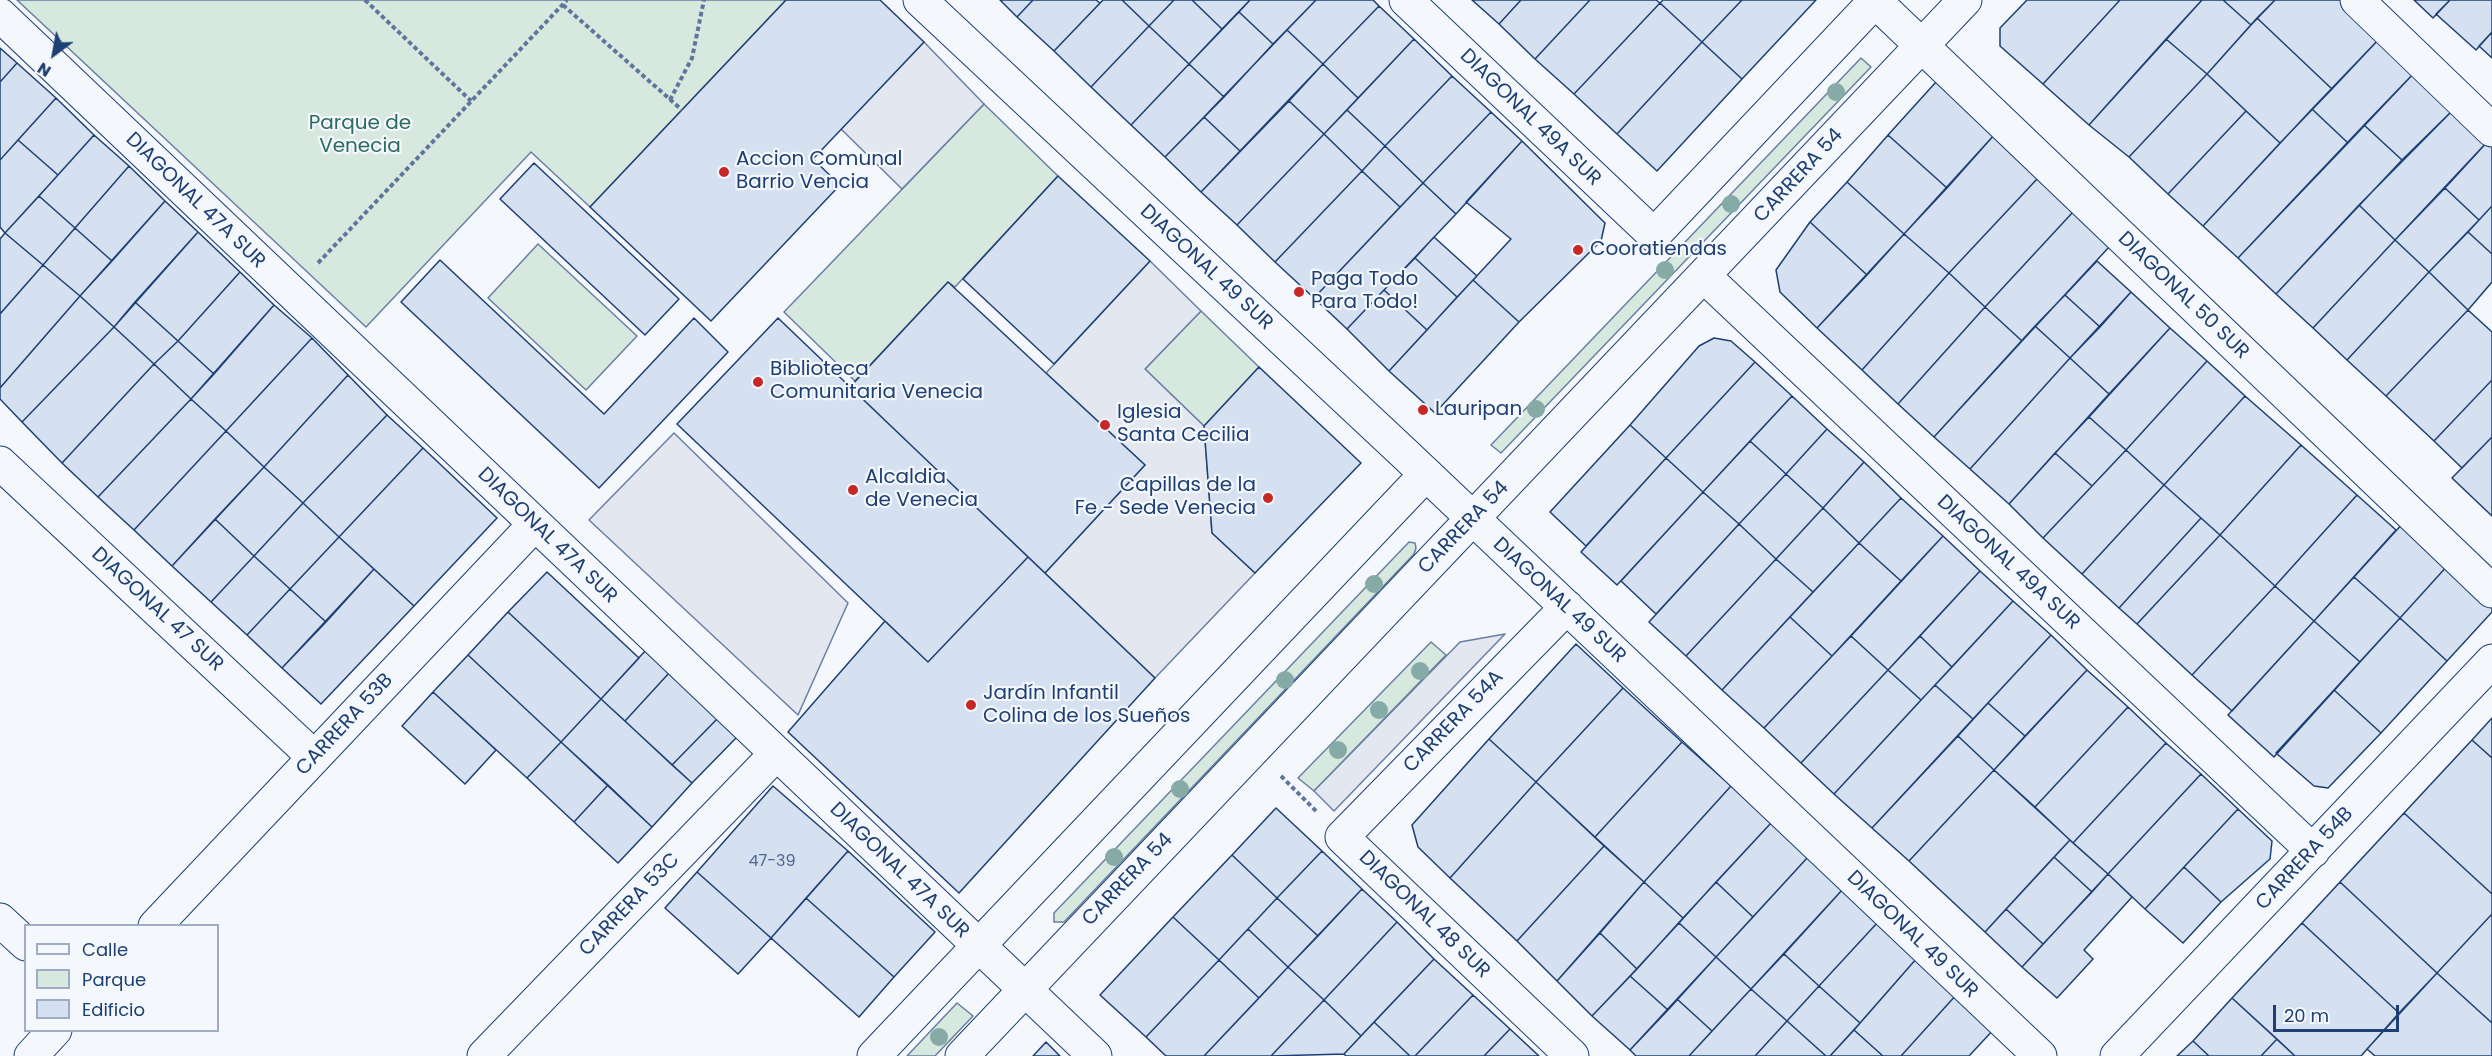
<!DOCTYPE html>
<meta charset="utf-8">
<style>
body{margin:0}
#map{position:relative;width:2492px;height:1056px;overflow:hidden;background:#f4f7fb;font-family:Poppins,sans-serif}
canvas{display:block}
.legend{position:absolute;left:24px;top:924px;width:195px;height:108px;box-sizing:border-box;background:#f4f7fb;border:2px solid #9eadc5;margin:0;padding:8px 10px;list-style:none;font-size:18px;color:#1d3f73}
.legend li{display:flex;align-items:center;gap:12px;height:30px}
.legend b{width:30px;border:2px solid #9eadc5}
.north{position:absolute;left:24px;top:24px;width:60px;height:60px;-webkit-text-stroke:4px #f4f7fb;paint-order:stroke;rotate:212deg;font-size:16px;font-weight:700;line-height:24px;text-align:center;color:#1d3f73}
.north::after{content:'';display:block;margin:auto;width:21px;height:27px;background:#1d3f73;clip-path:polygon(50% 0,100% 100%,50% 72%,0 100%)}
.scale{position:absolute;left:2273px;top:1005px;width:126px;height:27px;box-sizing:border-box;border:3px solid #1d3f73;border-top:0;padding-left:8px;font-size:18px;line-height:21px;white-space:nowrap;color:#1d3f73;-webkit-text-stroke:4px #f4f7fb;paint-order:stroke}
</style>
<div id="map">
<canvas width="2492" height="1056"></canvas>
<ul class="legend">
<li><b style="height:8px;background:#f4f7fb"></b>Calle</li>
<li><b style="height:16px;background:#d7e8df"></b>Parque</li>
<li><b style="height:16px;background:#d5e0f0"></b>Edificio</li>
</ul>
<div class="north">N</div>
<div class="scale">20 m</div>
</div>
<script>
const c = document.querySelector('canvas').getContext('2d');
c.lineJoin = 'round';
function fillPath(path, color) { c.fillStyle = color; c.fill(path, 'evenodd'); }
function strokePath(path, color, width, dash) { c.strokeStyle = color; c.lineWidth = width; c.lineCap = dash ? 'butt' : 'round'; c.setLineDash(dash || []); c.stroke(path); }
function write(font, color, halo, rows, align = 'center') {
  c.font = font + ' Poppins,sans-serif'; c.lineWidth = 4.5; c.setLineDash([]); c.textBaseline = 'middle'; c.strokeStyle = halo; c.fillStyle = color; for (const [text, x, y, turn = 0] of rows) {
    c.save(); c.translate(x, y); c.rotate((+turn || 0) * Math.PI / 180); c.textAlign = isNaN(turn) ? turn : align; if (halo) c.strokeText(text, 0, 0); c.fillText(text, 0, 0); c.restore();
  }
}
const green = new Path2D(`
 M17,0H786L590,207L531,152L366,327Z
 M1861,58L1871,67L1501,453L1491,445Z
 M984,104L1058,176L955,287L948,282L855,381L784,312Z
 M538,244L637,336L586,390L488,298Z
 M1201,311L1259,367L1204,426L1145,369Z
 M1409,542L1415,543L1416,548L1414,554L1064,922H1054V913Z
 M1431,642L1446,655L1314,791L1298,778Z
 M957,1003L973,1016L935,1056H907Z`);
fillPath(green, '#d7e8df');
strokePath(green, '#687fa3', 1.5);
const parking = new Path2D(`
 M924,42L984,104L902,189L841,129Z
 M1150,261L1201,311L1145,369L1204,426L1212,533L1255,573L1155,678L1045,573L1145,465L1046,373Z
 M674,433L848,603L798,715L589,520Z
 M1505,634L1334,811L1314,791L1460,642Z`);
fillPath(parking, '#e3e8f0');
strokePath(parking, '#687fa3', 1.5);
const building = new Path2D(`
 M786,0H880L924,42L813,159L840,185L711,321L590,207Z
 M1000,0H1033L1017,17Z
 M1033,0H1096L1100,3L1054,51L1017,17Z
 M1103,0H1122L1149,26L1091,87L1054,51Z
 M1122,0H1174L1149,26Z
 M1174,0H1192L1222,29L1189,64L1149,26Z
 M1192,0H1250L1222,29Z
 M1250,0H1316L1273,44L1239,12Z
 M1316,0H1373L1379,6L1323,64L1287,30Z
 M1472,0H1521L1499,24Z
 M1521,0H1590L1535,59L1499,24Z
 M1590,0H1656L1660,3L1574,94L1535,59Z
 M1663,0H1742L1702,42L1660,3Z
 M1742,0H1816L1742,79L1702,42Z
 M2027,0H2120L2043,84L2000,46V28Z
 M2120,0H2202L2089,125L2043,84Z
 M2202,0H2223L2251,25L2207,74L2166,39Z
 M2223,0H2275L2251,25Z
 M2275,0H2340L2380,38L2332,89L2257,18Z
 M2414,0H2450L2433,18Z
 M2450,0H2492V32L2476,50L2436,14Z
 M1660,3L1702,42L1617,134L1574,94Z
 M1379,6L1414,39L1358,98L1323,64Z
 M1239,12L1273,44L1224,97L1189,64Z
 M2257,18L2332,89L2280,143L2207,74Z
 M1149,26L1189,64L1131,125L1091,87Z
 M1287,30L1323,64L1240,151L1204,117Z
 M2492,32V58L2479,46Z
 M2380,38L2416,71L2348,143L2312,109Z
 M1414,39L1452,76L1385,146L1347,110Z
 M2166,39L2207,74L2129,157L2089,125Z
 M1702,42L1742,79L1657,171L1617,134Z
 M0,48L17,63L0,82Z
 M17,63L56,98L0,160V82Z
 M1189,64L1224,97L1165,157L1131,125Z
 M1323,64L1358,98L1324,134L1289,101Z
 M2416,71L2455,108L2402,160L2364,125Z
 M2207,74L2246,111L2168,194L2129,157Z
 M1452,76L1491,112L1423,183L1385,146Z
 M1936,82L1995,134L1947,188L1888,135Z
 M56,98L94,135L58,175L18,140Z
 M1289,101L1324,134L1237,225L1201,192Z
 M2455,108L2489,140L2395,240L2359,205Z
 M2312,109L2348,143L2238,258L2203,226Z
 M1347,110L1385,146L1362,171L1324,134Z
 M2246,111L2280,143L2203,226L2168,194Z
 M1491,112L1522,141L1456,214L1423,183Z
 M1204,117L1240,151L1201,192L1165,157Z
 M2364,125L2402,160L2276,294L2238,258Z
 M1324,134L1362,171L1275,262L1237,225Z
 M1995,134L2038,178L1949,273L1904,234Z
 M94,135L129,166L75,228L39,196Z
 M1888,135L1947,188L1904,234L1847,182Z
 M18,140L58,175L5,233L0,227V160Z
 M2489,140L2492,143V206L2479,220L2445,188Z
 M1522,141L1605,223L1601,241L1519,322L1473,280L1511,239L1466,202Z
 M1385,146L1423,183L1400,207L1362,171Z
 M534,163L679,299L645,335L500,199Z
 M129,166L165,201L112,261L75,228Z
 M1362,171L1400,207L1314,298L1275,262Z
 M1058,176L1150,261L1054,364L963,279Z
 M2038,178L2073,212L1985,307L1949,273Z
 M1847,182L1904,234L1867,275L1810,222Z
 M1423,183L1456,214L1347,329L1314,298Z
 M2445,188L2479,220L2429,272L2395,240Z
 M39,196L75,228L43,265L5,233Z
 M165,201L198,232L114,327L80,296Z
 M2359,205L2395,240L2313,328L2276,294Z
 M2492,206V254L2468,232Z
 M2073,212L2110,246L2022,341L1985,307Z
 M1810,222L1867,275L1817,328L1780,292L1776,270Z
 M75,228L112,261L80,296L43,265Z
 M198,232L240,272L178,341L135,302Z
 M2468,232L2492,254V282L2468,310L2429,272Z
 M5,233L43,265L0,314V239Z
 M1904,234L1949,273L1862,370L1817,328Z
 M1434,237L1477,276L1457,297L1415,258Z
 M2395,240L2429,272L2347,360L2313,328Z
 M1415,258L1457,297L1427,330L1384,290Z
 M440,260L604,414L694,318L728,352L599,488L401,302Z
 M2097,261L2131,292L2100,327L2065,295Z
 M43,265L80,296L0,388V314Z
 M240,272L274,305L214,374L178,341Z
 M2429,272L2468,310L2386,396L2347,360Z
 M1949,273L1985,307L1898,404L1862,370Z
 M1473,280L1519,322L1435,413L1389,371Z
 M948,282L1145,465L1045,573L850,387Z
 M1384,290L1427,330L1389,371L1347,329Z
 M2131,292L2170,328L2109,394L2070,358Z
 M2065,295L2100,327L2070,358L2035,326Z
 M80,296L114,327L22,422L0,399V388Z
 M135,302L178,341L154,364L114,327Z
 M274,305L312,338L226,431L191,399Z
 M1985,307L2022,341L1934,437L1898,404Z
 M2468,310L2492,332V380L2434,441L2386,396Z
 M778,318L1028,557L928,662L677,424Z
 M2035,326L2070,358L1970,469L1934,437Z
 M114,327L154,364L62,463L22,422Z
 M2170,328L2207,361L2126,450L2089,417Z
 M312,338L348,375L264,467L226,431Z
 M1714,338L1731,341L1755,362L1666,458L1630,425L1699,346Z
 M178,341L214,374L191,399L154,364Z
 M2070,358L2109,394L2009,504L1970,469Z
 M2207,361L2245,396L2164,485L2126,450Z
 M1755,362L1792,396L1703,492L1666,458Z
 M154,364L191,399L98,497L62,463Z
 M1259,367L1361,463L1255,573L1212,533L1204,426Z
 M348,375L387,415L303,503L264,467Z
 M2492,380V437L2462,468L2434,441Z
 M1792,396L1827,429L1786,474L1750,441Z
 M2245,396L2301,445L2220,535L2164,485Z
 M191,399L226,431L134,530L98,497Z
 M387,415L423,448L339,537L303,503Z
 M2089,417L2126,450L2092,486L2055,453Z
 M1630,425L1666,458L1586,546L1550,512Z
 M1827,429L1864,462L1823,508L1786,474Z
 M226,431L264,467L172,566L134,530Z
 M2492,437V516L2452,478Z
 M1750,441L1786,474L1739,524L1703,492Z
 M2301,445L2357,495L2275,586L2220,535Z
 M423,448L497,518L414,606L339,537Z
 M2126,450L2164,485L2082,574L2043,538Z
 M2055,453L2092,486L2043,538L2009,504Z
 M1666,458L1703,492L1617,585L1581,552Z
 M1864,462L1901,498L1859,543L1823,508Z
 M264,467L303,503L254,556L215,519Z
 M1786,474L1823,508L1776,559L1739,524Z
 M2164,485L2201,518L2119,608L2082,574Z
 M1703,492L1739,524L1656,614L1621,581Z
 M2357,495L2396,530L2314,621L2275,586Z
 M1901,498L1943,536L1901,581L1859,543Z
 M303,503L339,537L290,589L254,556Z
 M1823,508L1859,543L1813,592L1776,559Z
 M2201,518L2220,535L2137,624L2119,608Z
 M215,519L254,556L211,602L172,566Z
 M2404,522L2449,564L2400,618L2354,577Z
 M1739,524L1776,559L1686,656L1649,622Z
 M2220,535L2275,586L2192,675L2137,624Z
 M1943,536L1980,571L1888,670L1851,636Z
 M339,537L374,569L326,622L290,589Z
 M1859,543L1901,581L1832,656L1790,617Z
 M254,556L290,589L247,635L211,602Z
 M1028,557L1155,678L959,893L788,732L885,621L928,662Z
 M1776,559L1813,592L1722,690L1686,656Z
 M2449,564L2492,602V612L2447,661L2400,618Z
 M374,569L414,606L321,704L282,668Z
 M1980,571L2013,601L1952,667L1920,636Z
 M547,572L639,658L601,699L508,612Z
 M2354,577L2400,618L2360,662L2314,621Z
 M2275,586L2314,621L2232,711L2192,675Z
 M290,589L326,622L282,668L247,635Z
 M2013,601L2051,635L1973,719L1935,685Z
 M508,612L601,699L561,742L468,655Z
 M1790,617L1832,656L1764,728L1722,690Z
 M2400,618L2447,661L2381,733L2334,690Z
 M2314,621L2360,662L2274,757L2228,715Z
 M2051,635L2087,670L2025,736L1988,703Z
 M1851,636L1888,670L1801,763L1764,728Z
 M1920,636L1952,667L1921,700L1888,670Z
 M1576,644L1623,688L1536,782L1489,739Z
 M646,650L670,672L625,721L601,699Z
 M468,655L561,742L527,778L433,692Z
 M1888,670L1921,700L1834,794L1801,763Z
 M2087,670L2128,707L2035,807L1994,770Z
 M670,672L719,717L672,765L625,721Z
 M1935,685L1973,719L1872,828L1834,794Z
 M1623,688L1682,742L1595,837L1536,782Z
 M2334,690L2381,733L2328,788L2314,786L2276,753Z
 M433,692L496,750L465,784L402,726Z
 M601,699L692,783L652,827L561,742Z
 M1988,703L2025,736L1994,770L1958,736Z
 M2128,707L2166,743L2073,843L2035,807Z
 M719,717L738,736L692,783L672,765Z
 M2492,718V758L2472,740Z
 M1958,736L1994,770L1909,861L1872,828Z
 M1489,739L1536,782L1450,878L1418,847L1412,825Z
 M2472,740L2492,758V894L2404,813Z
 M561,742L608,785L574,822L527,778Z
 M1682,742L1731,786L1644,882L1595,837Z
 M2166,743L2201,774L2108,874L2073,843Z
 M1994,770L2070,840L1985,932L1909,861Z
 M2201,774L2238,809L2145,909L2108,874Z
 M1536,782L1604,846L1517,941L1450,878Z
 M608,785L652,827L618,863L574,822Z
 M773,786L848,851L771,938L697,872Z
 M1731,786L1771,823L1683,918L1644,882Z
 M1276,808L1322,851L1277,898L1232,855Z
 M2238,809L2272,841L2270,859L2221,902L2184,867Z
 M2404,813L2492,894V914L2437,973L2340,882Z
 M1771,823L1808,857L1753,917L1716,882Z
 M2070,840L2108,874L2092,892L2054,857Z
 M1604,846L1644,882L1557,981L1517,941Z
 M848,851L935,932L894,977L806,898Z
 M1322,851L1362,889L1318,936L1277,898Z
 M1232,855L1277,898L1219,960L1173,917Z
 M1808,857L1843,889L1751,989L1716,957Z
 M2054,857L2092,892L2043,944L2006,909Z
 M2184,867L2221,902L2183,943L2145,909Z
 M697,872L771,938L738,974L665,908Z
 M2108,874L2132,897L2084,950L2093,959L2057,998L2022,967Z
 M1644,882L1683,918L1637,969L1600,933Z
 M1716,882L1753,917L1716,957L1679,923Z
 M2340,882L2437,973L2399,1013L2302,923Z
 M1362,889L1397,922L1324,1000L1288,967Z
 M1843,889L1878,922L1819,986L1784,954Z
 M806,898L894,977L859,1017L771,938Z
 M1277,898L1318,936L1288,967L1248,929Z
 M2006,909L2043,944L2022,967L1985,932Z
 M2492,914V1023L2437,973Z
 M1173,917L1219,960L1146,1037L1100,995Z
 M1397,922L1434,959L1361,1036L1324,1000Z
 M1878,922L1917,958L1860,1023L1819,986Z
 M1679,923L1716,957L1668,1010L1630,976Z
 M2302,923L2399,1013L2361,1056H2295L2232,998Z
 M1248,929L1288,967L1259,998L1219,960Z
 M1600,933L1637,969L1592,1016L1557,981Z
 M1784,954L1819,986L1787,1021L1751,989Z
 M1716,957L1751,989L1712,1031L1677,999Z
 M1917,958L1957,994L1901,1056H1883L1854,1030Z
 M1434,959L1473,995L1415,1056H1410L1374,1022Z
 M1219,960L1259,998L1204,1056H1166L1146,1037Z
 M1288,967L1324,1000L1271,1056H1204Z
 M2437,973L2492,1023V1056H2375L2367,1049Z
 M1630,976L1668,1010L1630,1050L1592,1016Z
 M1819,986L1860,1023L1830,1056H1826L1787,1021Z
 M1751,989L1787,1021L1755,1056H1689Z
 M1957,994L1995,1028L1969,1056H1901Z
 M1473,995L1510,1029L1484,1056H1415Z
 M2232,998L2277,1039L2261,1056H2209L2193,1041Z
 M1677,999L1712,1031L1689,1056H1636L1630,1050Z
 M1324,1000L1361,1036L1344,1054L1271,1056Z
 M1787,1021L1826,1056H1755Z
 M1374,1022L1410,1056H1346L1344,1054Z
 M1510,1029L1539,1056H1484Z
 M1854,1030L1883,1056H1830Z
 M2277,1039L2295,1056H2261Z
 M2193,1041L2209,1056H2177Z
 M1046,1042L1060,1056H1033Z`);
fillPath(building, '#d5e0f0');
strokePath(building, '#1d3f73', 1.5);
const minor = new Path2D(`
 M920,0L1406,455L2040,1056
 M1406,0L1654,235
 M1874,0L2492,591
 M2357,0L2492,130
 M0,15L1095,1056
 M1704,276L2313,851
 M0,463L314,757
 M1567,607L1342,837L1572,1056
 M0,920L26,944
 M155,926L534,525
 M31,1056L55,1030
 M484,1056L776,754
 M2117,1056L2492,661`);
const tertiary = new Path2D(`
 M1654,235L1876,0
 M874,1056L1426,474
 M962,1056L1965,0`);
strokePath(minor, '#1d3f73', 35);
strokePath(tertiary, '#1d3f73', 35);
strokePath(new Path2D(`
 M365,0L471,101
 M563,5L682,110
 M670,100L692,58L704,0
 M318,263L567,0
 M1281,776L1316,811`), '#5e769c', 4, [4.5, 3]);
strokePath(minor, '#f4f7fb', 33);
strokePath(tertiary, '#f4f7fb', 33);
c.fillStyle = '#86aba6';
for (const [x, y] of [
 [1836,92],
 [1731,204],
 [1665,270],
 [1536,409],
 [1374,584],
 [1420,671],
 [1285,680],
 [1379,710],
 [1338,750],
 [1180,789],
 [1114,857],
 [939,1037]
]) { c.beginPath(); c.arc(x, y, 9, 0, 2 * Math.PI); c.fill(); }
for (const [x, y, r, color] of [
 [724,172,6,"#c62828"],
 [1578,250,6,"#c62828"],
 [1299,292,6,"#c62828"],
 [758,382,6,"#c62828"],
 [1423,410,6,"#c62828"],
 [1105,425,6,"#c62828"],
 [853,490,6,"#c62828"],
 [1268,498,6,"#c62828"],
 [971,705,6,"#c62828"]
]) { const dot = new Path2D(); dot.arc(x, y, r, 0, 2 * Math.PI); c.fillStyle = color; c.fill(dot); strokePath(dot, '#f4f7fb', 2); }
write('16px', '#4b6792', null, [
 ["47-39",772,862]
]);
write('20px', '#1d3f73', '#f4f7fb', [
 ["DIAGONAL 49A SUR",1530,118,44],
 ["CARRERA 54",1799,176,-47],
 ["DIAGONAL 47A SUR",195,201,44],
 ["DIAGONAL 49 SUR",1206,268,43],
 ["DIAGONAL 50 SUR",2183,296,44],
 ["CARRERA 54",1464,528,-46],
 ["DIAGONAL 47A SUR",547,536,44],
 ["DIAGONAL 49A SUR",2008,563,43],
 ["DIAGONAL 49 SUR",1559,601,43],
 ["DIAGONAL 47 SUR",157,610,43],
 ["CARRERA 54A",1454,722,-46],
 ["CARRERA 53B",345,725,-47],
 ["CARRERA 54B",2305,859,-47],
 ["DIAGONAL 47A SUR",899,871,44],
 ["CARRERA 54",1128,880,-46],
 ["CARRERA 53C",630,905,-46],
 ["DIAGONAL 48 SUR",1424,915,44],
 ["DIAGONAL 49 SUR",1912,935,44]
]);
write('20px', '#2c6c60', '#f4f7fb', [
 ["Parque de",360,124],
 ["Venecia",360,147]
]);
write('20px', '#1d3f73', '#f4f7fb', [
 ["Accion Comunal",736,160],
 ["Barrio Vencia",736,183],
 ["Cooratiendas",1590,250],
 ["Paga Todo",1311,280],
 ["Para Todo!",1311,303],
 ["Biblioteca",770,370],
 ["Comunitaria Venecia",770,393],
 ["Lauripan",1435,410],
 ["Iglesia",1117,413],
 ["Santa Cecilia",1117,436],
 ["Alcaldia",865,478],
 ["de Venecia",865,501],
 ["Capillas de la",1256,486,"right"],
 ["Fe - Sede Venecia",1256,509,"right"],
 ["Jardín Infantil",983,694],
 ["Colina de los Sueños",983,717]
], 'left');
</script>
